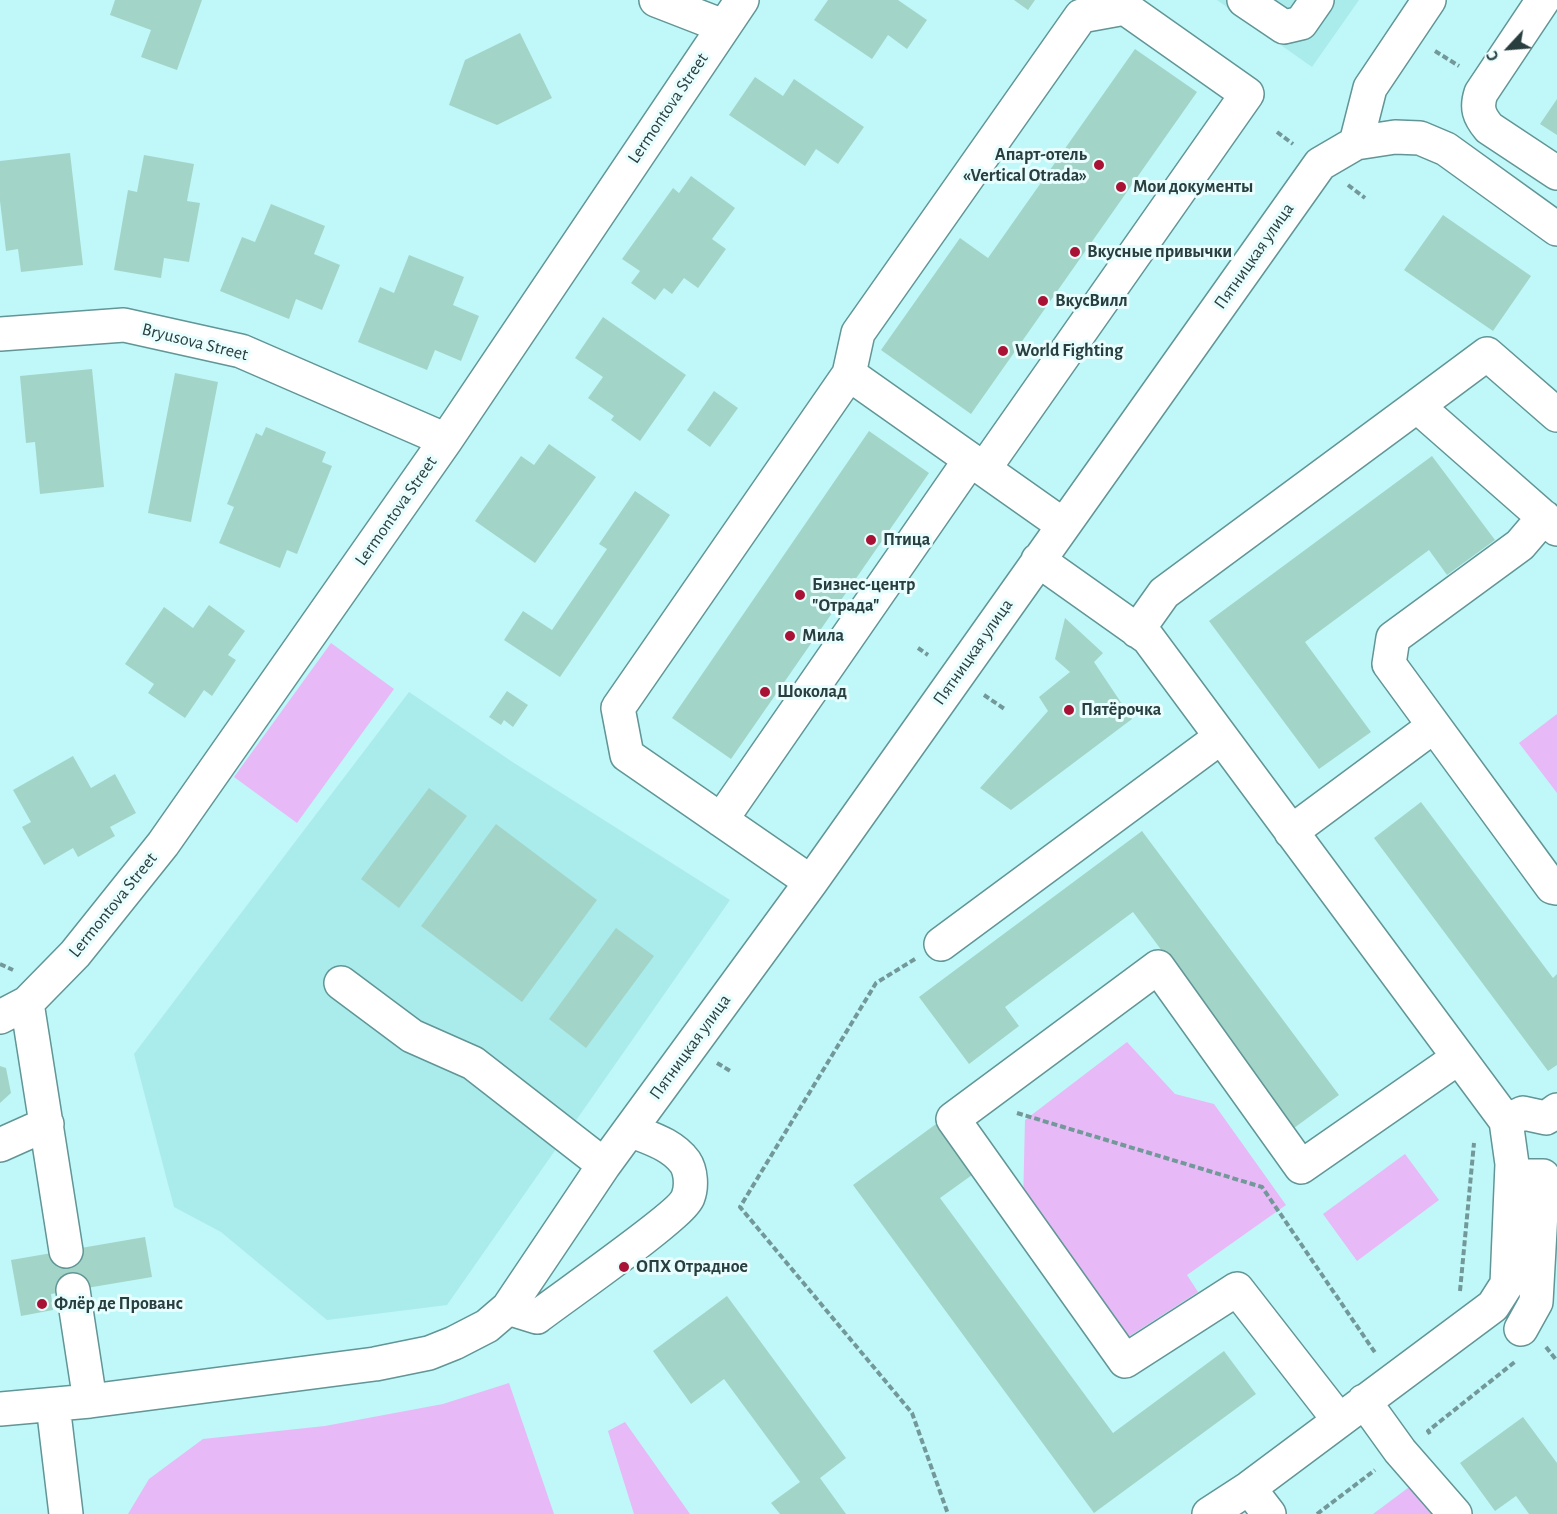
<!DOCTYPE html>
<meta charset="utf-8">
<style>
body{margin:0}
#map{position:relative;width:1557px;height:1514px;overflow:hidden;background:#c0f7f8;font-family:"Alegreya Sans",sans-serif}
canvas{display:block}
.north{position:absolute;left:1479px;top:18px;width:60px;height:60px;-webkit-text-stroke:4px #e8fdfd;paint-order:stroke;rotate:244deg;font-size:16px;font-weight:700;line-height:24px;text-align:center;color:#283e3f}
.north::after{content:'';display:block;margin:auto;width:21px;height:27px;background:#283e3f;clip-path:polygon(50% 0,100% 100%,50% 72%,0 100%)}
</style>
<div id="map">
<canvas width="1557" height="1514"></canvas>
<div class="north">С</div>
</div>
<script>
const c = document.querySelector('canvas').getContext('2d');
c.lineJoin = 'round';
function fillPath(path, color) { c.fillStyle = color; c.fill(path, 'evenodd'); }
function strokePath(path, color, width, dash) { c.strokeStyle = color; c.lineWidth = width; c.lineCap = dash ? 'butt' : 'round'; c.setLineDash(dash || []); c.stroke(path); }
function write(font, color, halo, rows, align = 'center') {
  c.font = font + ' "Alegreya Sans",sans-serif'; c.lineWidth = 6; c.setLineDash([]); c.textBaseline = 'middle'; c.strokeStyle = halo; c.fillStyle = color; for (const [text, x, y, turn = 0] of rows) {
    c.save(); c.translate(x, y); c.rotate((+turn || 0) * Math.PI / 180); c.textAlign = isNaN(turn) ? turn : align; if (halo) c.strokeText(text, 0, 0); c.fillText(text, 0, 0); c.restore();
  }
}
fillPath(new Path2D(`
 M1217,0H1359L1312,67Z
 M409,692L514,763L730,900L447,1305L327,1320L221,1232L174,1207L134,1054Z`), '#aaebec');
fillPath(new Path2D(`
 M331,643L394,689L297,823L234,777Z
 M1557,714V793L1519,743Z
 M1127,1042L1175,1094L1214,1104L1286,1205L1187,1275L1198,1292L1122,1341L1023,1205L1025,1120Z
 M1405,1154L1439,1200L1357,1261L1323,1214Z
 M509,1383L554,1514H128L149,1479L203,1439L325,1426L443,1404Z
 M625,1422L690,1514H634L608,1431Z
 M1416,1482L1437,1514H1373Z`), '#e7b9f7');
fillPath(new Path2D(`
 M115,0H202L177,70L141,57L151,30L110,15Z
 M828,0H898L927,20L907,49L888,35L872,59L814,20Z
 M1014,0H1035L1028,10Z
 M520,33L552,98L497,125L449,105L465,60Z
 M1135,49L1197,92L971,414L881,350L960,238L988,258Z
 M755,77L783,96L794,79L864,127L838,164L816,149L805,166L729,115Z
 M1557,99V135L1540,124Z
 M70,153L83,265L21,272L18,249L6,251L0,201V161Z
 M144,155L194,164L187,201L200,203L189,262L164,258L161,278L114,270L128,190L137,192Z
 M691,176L735,208L712,239L726,249L698,288L684,278L672,294L664,288L655,300L631,283L640,271L622,259L673,188L679,193Z
 M271,204L325,226L314,254L340,265L322,310L296,299L289,319L220,291L242,237L255,242Z
 M1443,215L1531,276L1493,331L1404,270Z
 M409,255L464,277L453,305L479,316L461,361L435,350L427,370L358,342L380,287L394,293Z
 M603,317L686,375L640,441L611,420L614,416L588,398L603,377L575,358Z
 M92,369L104,487L40,494L35,442L26,443L20,376Z
 M175,373L218,382L191,522L148,513Z
 M714,391L738,408L710,447L687,430Z
 M266,427L326,452L322,462L332,466L297,554L287,550L280,568L219,543L234,507L227,504L256,433L262,436Z
 M869,431L929,473L731,759L672,718Z
 M549,444L596,477L535,563L475,521L521,456L534,465Z
 M1432,456L1495,540L1447,575L1429,550L1305,642L1371,732L1319,769L1209,621Z
 M635,491L670,515L560,677L504,640L523,611L552,630L607,549L599,544Z
 M209,605L245,631L228,655L236,660L212,696L204,690L185,718L148,693L154,684L125,664L164,607L193,628Z
 M1065,618L1103,653L1094,662L1132,719L1011,810L980,788L1048,711L1039,697L1070,672L1055,659Z
 M507,691L528,705L513,727L504,720L501,725L489,717Z
 M73,756L91,788L115,774L136,813L110,827L115,836L78,857L73,848L44,865L22,827L31,822L13,790Z
 M429,788L467,816L399,908L361,879Z
 M1421,802L1553,978L1557,974V1065L1548,1071L1374,838Z
 M496,824L597,900L522,1002L421,926Z
 M1142,831L1339,1095L1294,1128L1133,912L1005,1007L1019,1026L969,1064L919,997Z
 M616,928L654,956L586,1048L549,1019Z
 M0,1066L6,1068L11,1093L0,1103Z
 M936,1124L972,1175L940,1198L1113,1433L1224,1351L1256,1394L1094,1513L853,1185Z
 M145,1237L152,1277L51,1294L53,1310L21,1316L11,1260Z
 M727,1296L846,1458L820,1478L846,1514H780L771,1503L800,1482L724,1379L691,1404L653,1351Z
 M1523,1417L1557,1463V1514H1529L1516,1496L1495,1511L1460,1463Z`), '#a2d5c8');
const minor = new Path2D(`
 M656,0L723,26
 M1244,0L1284,27L1301,23L1317,0
 M1543,0L1481,93C1476,108 1479,116 1489,128L1557,173
 M1356,143L1370,88L1429,0
 M0,334L124,325L241,351L446,440
 M849,374L1063,525
 M1417,406L1487,354L1557,415
 M1544,517L1520,545L1393,638L1389,664L1552,887L1557,888
 M1038,560L1148,638L1506,1121L1512,1164L1507,1284L1493,1306L1249,1488L1209,1514
 M1137,631L1164,593L1417,406L1557,529
 M721,820L970,460
 M1291,832L1434,726
 M811,882L627,755L618,708L849,374L858,333L1081,16L1125,8L1247,94L984,469
 M941,944L1221,737
 M341,983L412,1036L473,1063L604,1165
 M27,1003L66,1251
 M0,1017L27,1003L75,954L163,844L446,440L742,0
 M1506,1121L1523,1113L1546,1118L1557,1110
 M0,1145L47,1124
 M1512,1176H1543L1536,1302L1521,1329
 M73,1290L90,1401
 M508,1308L537,1317C560,1299 682,1215 688,1197C692,1187 691,1171 685,1162C672,1144 649,1138 630,1130
 M1364,1401L1400,1451L1455,1514
 M53,1405L66,1514
 M0,1409L90,1401L375,1364L429,1353L454,1343L487,1326L508,1308L604,1165L811,882L1320,164L1356,143L1395,137L1420,138L1446,149L1557,229
 M1339,1420L1237,1289L1125,1361L953,1119L1158,967L1301,1167L1458,1058
 M1249,1488L1269,1514`);
strokePath(minor, '#619596', 36);
strokePath(new Path2D(`
 M1435,51L1459,66
 M1277,132L1293,144
 M1348,185L1365,198
 M918,648L928,655
 M984,695L1006,710
 M915,959L876,983L740,1207L912,1413L948,1514
 M0,964L13,970
 M717,1063L732,1072
 M1017,1113L1262,1187L1376,1354
 M1460,1291L1474,1143
 M1546,1347L1557,1361
 M1430,1434L1428,1431L1516,1361
 M1317,1514L1375,1470`), '#729899', 4, [6, 3]);
strokePath(minor, '#fff', 33);
for (const [x, y, r, color] of [
 [1099,165,6,"#a91234"],
 [1121,187,6,"#a91234"],
 [1075,252,6,"#a91234"],
 [1043,301,6,"#a91234"],
 [1003,351,6,"#a91234"],
 [871,540,6,"#a91234"],
 [800,595,6,"#a91234"],
 [790,636,6,"#a91234"],
 [765,692,6,"#a91234"],
 [1069,710,6,"#a91234"],
 [624,1267,6,"#a91234"],
 [42,1304,6,"#a91234"]
]) { const dot = new Path2D(); dot.arc(x, y, r, 0, 2 * Math.PI); c.fillStyle = color; c.fill(dot); strokePath(dot, '#e8fdfd', 2); }
write('18px', '#283e3f', '#e8fdfd', [
 ["Lermontova Street",668,108,-56],
 ["Пятницкая улица",1254,256,-55],
 ["Bryusova Street",195,342,14],
 ["Lermontova Street",396,511,-55],
 ["Пятницкая улица",973,652,-55],
 ["Lermontova Street",113,905,-51],
 ["Пятницкая улица",690,1047,-54]
]);
write('bold 18px', '#283e3f', '#e8fdfd', [
 ["Апарт-отель",1087,155,"right"],
 ["«Vertical Otrada»",1087,176,"right"],
 ["Мои документы",1133,187],
 ["Вкусные привычки",1087,252],
 ["ВкусВилл",1055,301],
 ["World Fighting",1015,351],
 ["Птица",883,540],
 ["Бизнес-центр",812,585],
 ["\"Отрада\"",812,606],
 ["Мила",802,636],
 ["Шоколад",777,692],
 ["Пятёрочка",1081,710],
 ["ОПХ Отрадное",636,1267],
 ["Флёр де Прованс",54,1304]
], 'left');
</script>
